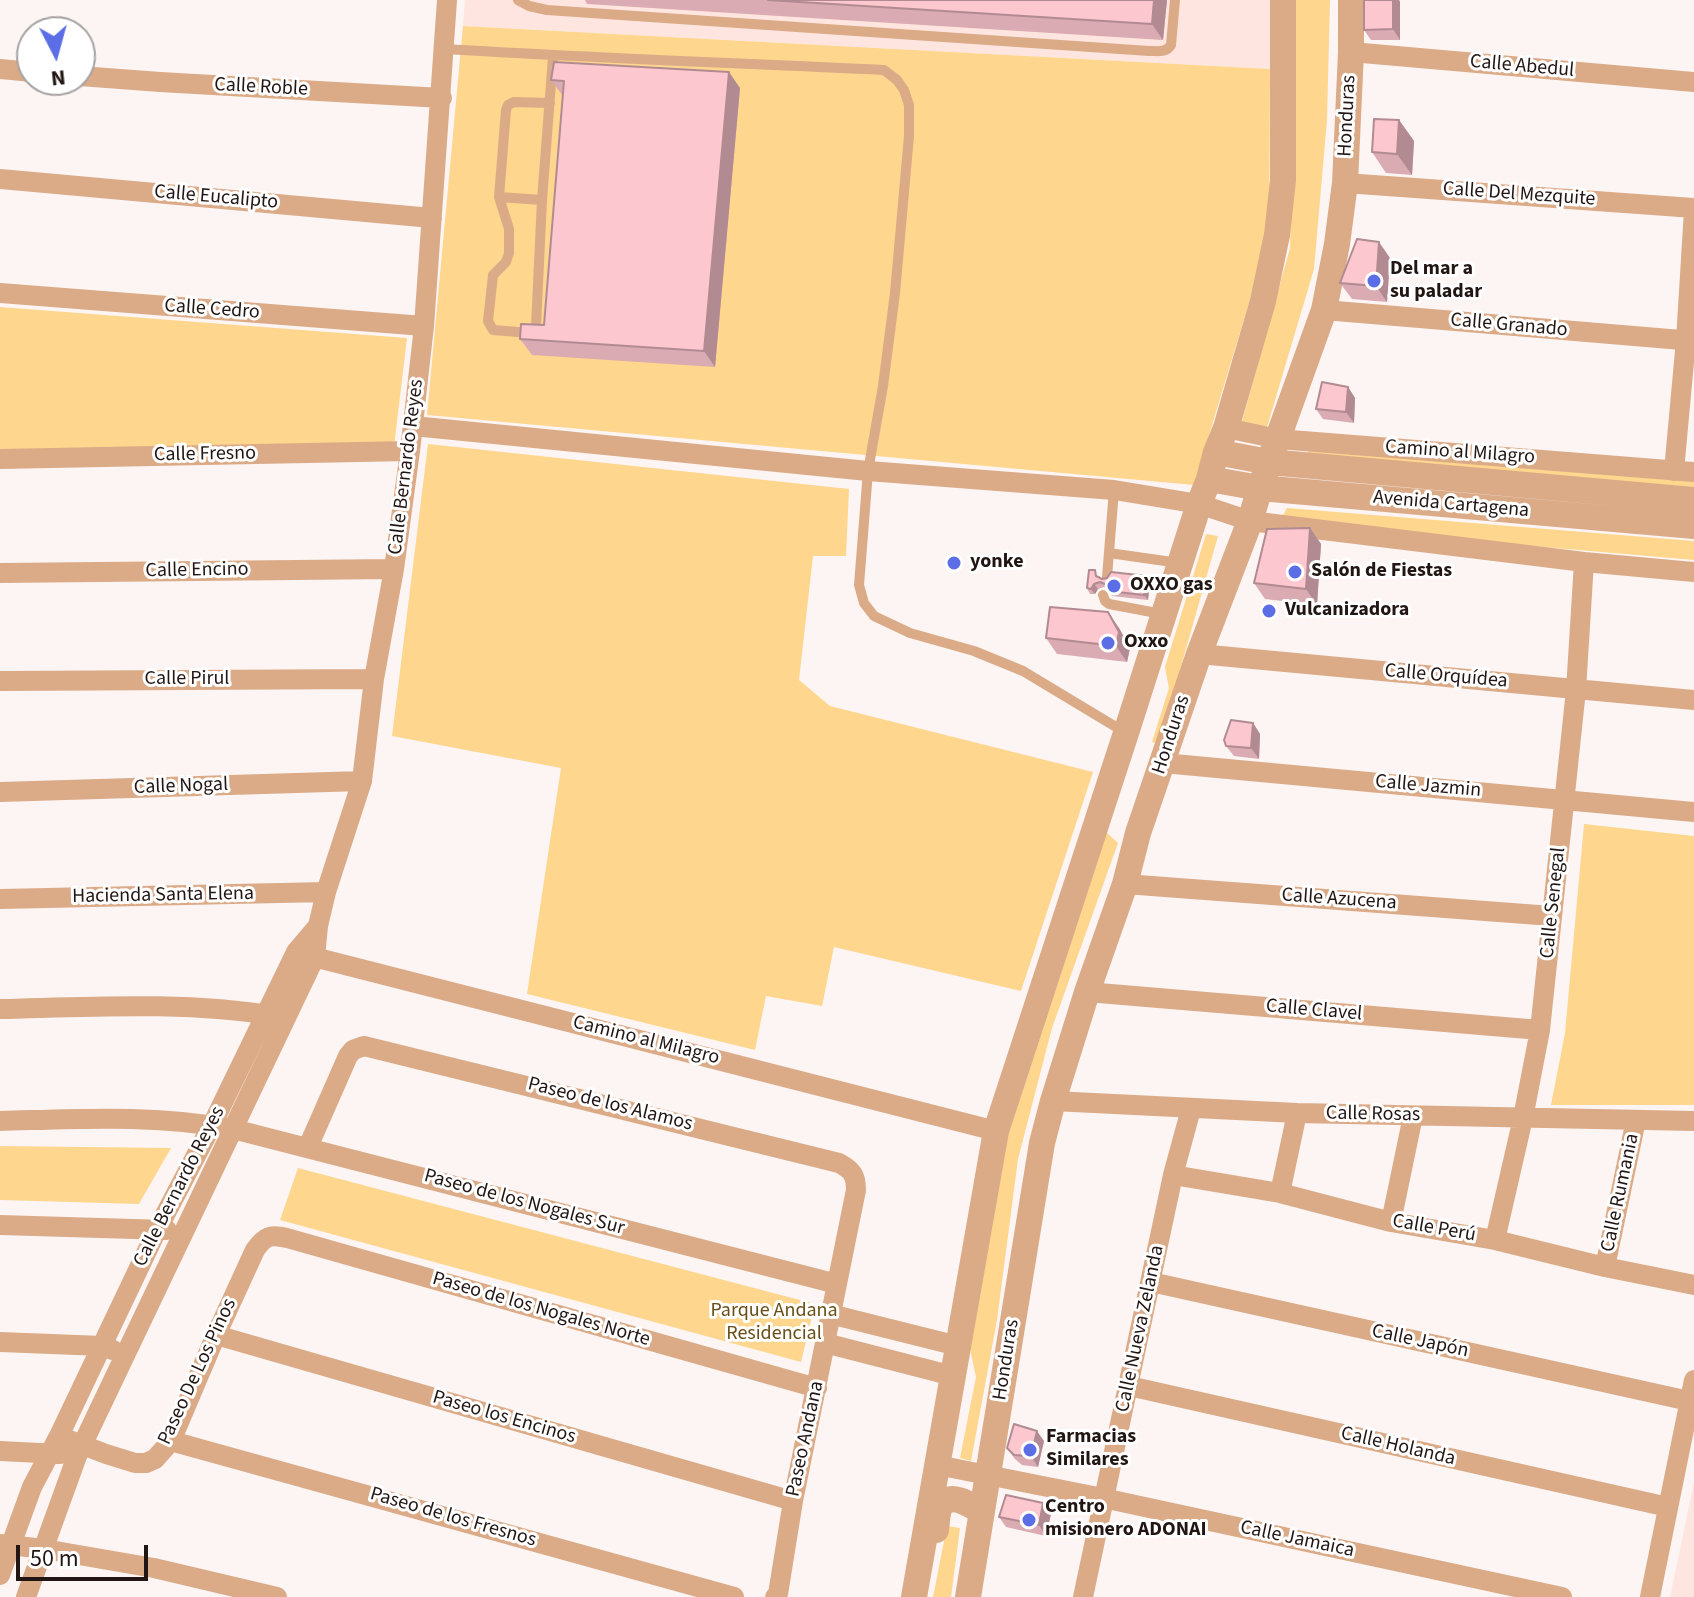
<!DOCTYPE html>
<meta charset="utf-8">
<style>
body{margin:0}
#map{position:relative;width:1694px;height:1597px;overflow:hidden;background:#fcf5f4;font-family:"Source Sans 3",sans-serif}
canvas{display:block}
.north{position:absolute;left:16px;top:16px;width:80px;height:80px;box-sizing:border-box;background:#fff;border:2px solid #a6a2a1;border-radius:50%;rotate:174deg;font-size:22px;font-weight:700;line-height:32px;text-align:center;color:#211613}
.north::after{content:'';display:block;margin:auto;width:28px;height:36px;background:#5c6ee5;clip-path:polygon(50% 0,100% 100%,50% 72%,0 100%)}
.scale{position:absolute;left:16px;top:1545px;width:132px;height:36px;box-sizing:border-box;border:4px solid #211613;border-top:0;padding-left:10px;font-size:24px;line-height:28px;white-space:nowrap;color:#211613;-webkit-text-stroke:6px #fff;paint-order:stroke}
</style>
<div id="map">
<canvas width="1694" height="1597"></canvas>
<div class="north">N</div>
<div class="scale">50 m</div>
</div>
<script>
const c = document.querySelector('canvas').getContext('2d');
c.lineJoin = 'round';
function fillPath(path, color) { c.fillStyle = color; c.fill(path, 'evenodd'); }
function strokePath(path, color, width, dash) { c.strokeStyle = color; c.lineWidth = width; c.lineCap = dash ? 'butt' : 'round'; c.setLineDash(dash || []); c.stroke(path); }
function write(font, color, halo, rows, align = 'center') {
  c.font = font + ' "Source Sans 3",sans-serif'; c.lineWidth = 6; c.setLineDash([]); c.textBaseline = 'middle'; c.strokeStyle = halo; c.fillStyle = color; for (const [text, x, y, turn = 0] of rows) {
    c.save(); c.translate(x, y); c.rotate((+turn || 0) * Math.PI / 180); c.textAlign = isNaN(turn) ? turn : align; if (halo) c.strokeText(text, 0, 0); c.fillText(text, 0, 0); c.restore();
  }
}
fillPath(new Path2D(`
 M465,0H1270V69L463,26Z
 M1694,1482V1597H1670Z`), '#ffe5df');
fillPath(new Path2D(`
 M1294,0H1330L1327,120L1314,269L1265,434L1241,425L1290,248Z
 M463,26L1270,69L1269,236L1194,485L427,415Z
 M0,307L407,338L394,447L0,456Z
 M428,444L849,489L846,556H813L799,680L830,706L1093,772L1021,991L834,947L822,1006L766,996L755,1050L527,994L561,768L392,736Z
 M1309,449L1694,480V496L1303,461Z
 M1287,508L1694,541V560L1278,524Z
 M1206,534L1218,536L1159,744L1152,742L1169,688L1165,667Z
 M1584,824L1694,836V1105H1551L1565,1033Z
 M1106,832L1118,843L1052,1028L1018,1159L997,1320L971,1461L960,1458L976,1377L970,1349L1007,1138Z
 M0,1146L171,1148L139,1204L0,1200Z
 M298,1168L815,1304L801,1362L280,1220Z
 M947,1526L960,1528L951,1597H933Z`), '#fed68d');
strokePath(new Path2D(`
 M518,0L529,6L547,10L1149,51C1158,51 1166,53 1171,45L1175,0
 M445,49C591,58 737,63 884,70L897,80L904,90L909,105V136L895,293L883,386L868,471L859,585L864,603L874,616L910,633L974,651L1023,671L1126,733
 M550,103L514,102L508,105L506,110L499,197L509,229V253L506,262L493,275L488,321L493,330L530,333L533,331L536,326L542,200L553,57
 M499,197L542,200
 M1109,553L1179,563
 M1107,577L1114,490
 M1103,595L1105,601L1109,604L1162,614`), '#dbab88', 10);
strokePath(new Path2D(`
 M1351,52L1694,82
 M0,69L32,72
 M80,76L160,82L442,98
 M0,179L432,218
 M1345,183L1694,208
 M0,293L424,326
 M1324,310L1694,341
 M413,426L868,471L1114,490L1199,504L1250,521L1584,562L1694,572
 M1226,428L1278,439L1694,472
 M0,459L410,451
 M1674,471L1686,340L1694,210
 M0,573L394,569
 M1199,654L1694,700
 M0,681L374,679
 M1163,763L1694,812
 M0,792L362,781
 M1125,884L1552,916
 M0,899L326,892
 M302,954L996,1131
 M1087,992L1540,1030
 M0,1009C88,1007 188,1001 274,1016
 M1053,1101L1297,1113L1694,1121
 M0,1121C78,1119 156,1114 233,1129L837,1284
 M308,1147L348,1056L353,1050L364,1046L839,1163C852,1170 856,1175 856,1190L793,1501L778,1594L775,1597
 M1173,1175L1280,1193L1391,1222L1495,1240L1605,1267L1694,1285
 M1280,1193L1297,1113
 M1391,1222L1413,1116
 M0,1225L167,1230
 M1495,1240L1523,1118L1540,1030L1576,690L1584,562
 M1605,1267L1636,1120
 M1151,1282L1689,1401
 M830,1314L958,1346
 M216,1335L793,1501
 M0,1342L102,1346L113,1350
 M825,1343L953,1376
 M1129,1386L1668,1507
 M59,1436L106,1454L135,1463H146L155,1459L171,1441L216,1335L255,1250C265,1236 270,1234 287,1238L817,1388
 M171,1441L734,1597
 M0,1451L60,1454
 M937,1465L1103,1498L1562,1597
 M0,1544L44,1549L154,1568L277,1597
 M0,1575L32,1487L59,1436L157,1230L212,1125L296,952L318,926
 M26,1597L77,1456L315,957L318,926L326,892L362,781L374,679L394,569L410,451L424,326L447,0
 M1083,1597L1173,1175L1191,1109
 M1650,1597L1694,1380`), '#dbab88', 20);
strokePath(new Path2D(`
 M1216,452L1269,462L1694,500
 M1209,479L1260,488L1694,526
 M936,1530C937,1523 937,1511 941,1505C952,1491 972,1506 982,1512
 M914,1597L996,1131L1126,733L1199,504L1209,479L1216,452L1226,428L1263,301L1277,235L1283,180V0
 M968,1597L1042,1143L1053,1101L1087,992L1125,884L1138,833L1199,654L1250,521L1260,488L1324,310L1337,244L1345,183L1351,52V0`), '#dbab88', 26);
fillPath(new Path2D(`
 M585,0H1167L1163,40L587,4Z
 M1364,0H1399L1400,2V40H1371L1364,30Z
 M551,80L740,88L715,367L532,355L520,339L544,325L563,96Z
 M1399,120L1414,141L1412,175L1386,173L1372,152Z
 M1390,258L1387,302L1352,299L1340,283Z
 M1348,387L1355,398L1354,423L1323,419L1316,409Z
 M1310,528L1321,544L1317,605L1265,599L1254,583Z
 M1099,576L1102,579L1147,576L1150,581L1148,600L1112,596L1107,589L1104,587L1098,589L1095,594H1090L1087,588Z
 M1119,628L1130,648L1127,662L1057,654L1046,638Z
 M1253,723L1260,734L1259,759L1234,756L1226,746Z
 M1044,1441L1038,1467L1022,1465L1015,1459L1007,1448Z
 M1051,1514L1046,1536L1006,1527L999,1517Z`), '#daabb2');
fillPath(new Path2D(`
 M1154,0H1167L1163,40L1152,24Z
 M1393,0H1399L1400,2V40L1393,29Z
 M729,72L740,88L715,367L704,351Z
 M1399,120L1414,141L1412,175L1397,154Z
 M1379,242L1390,258L1387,302L1376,286Z
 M1348,387L1355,398L1354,423L1346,412Z
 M1310,528L1321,544L1317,605L1306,589Z
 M1147,576L1150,581L1148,600L1144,595Z
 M1094,584L1098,589L1095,594L1091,589Z
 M1108,612L1119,628L1130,648L1127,662L1116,646Z
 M1253,723L1260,734L1259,759L1251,748Z
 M1037,1431L1044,1441L1038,1467L1031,1456Z
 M1043,1503L1051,1514L1046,1536L1039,1525Z`), '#b18b91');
const building = new Path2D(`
 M768,0H1154L1152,24Z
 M1364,0H1393V29L1364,30Z
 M554,62L729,72L704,351L520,339L521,324L544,325L564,81L551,80Z
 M1374,119L1399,120L1397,154L1372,152Z
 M1357,239L1379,242L1376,286L1340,283Z
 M1322,382L1348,387L1346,412L1316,409Z
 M1310,528L1306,589L1254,583L1267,529Z
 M1089,570H1095L1096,576L1102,579L1107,578L1111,572L1147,576L1144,595L1108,591L1105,584L1100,582L1094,584L1091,589L1087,588Z
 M1050,607L1108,612L1119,632L1116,646L1046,638Z
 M1231,720L1253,723L1251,748L1226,746L1224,740Z
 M1014,1424L1037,1431L1031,1456L1014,1455L1007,1448Z
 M1006,1495L1043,1503L1039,1525L999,1517Z`);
fillPath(building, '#fdc7cf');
strokePath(building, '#b18b91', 2);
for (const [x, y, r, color] of [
 [1374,281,8,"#5c6ee5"],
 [954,563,8,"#5c6ee5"],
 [1295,572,8,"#5c6ee5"],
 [1114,586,8,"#5c6ee5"],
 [1269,611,8,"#5c6ee5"],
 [1108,643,8,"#5c6ee5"],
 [1030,1450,8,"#5c6ee5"],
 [1029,1520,8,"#5c6ee5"]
]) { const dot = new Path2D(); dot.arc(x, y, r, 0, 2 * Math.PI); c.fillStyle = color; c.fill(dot); strokePath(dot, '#fff', 3); }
write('20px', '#211613', '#fff', [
 ["Calle Abedul",1522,67,5],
 ["Calle Roble",261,88,3],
 ["Honduras",1348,116,-87],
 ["Calle Del Mezquite",1519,195,4],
 ["Calle Eucalipto",216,198,5],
 ["Calle Cedro",212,310,4],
 ["Calle Granado",1509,326,5],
 ["Camino al Milagro",1460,453,4],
 ["Calle Fresno",205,455,-1],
 ["Calle Bernardo Reyes",407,467,-83],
 ["Avenida Cartagena",1451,505,5],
 ["Calle Encino",197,571,-1],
 ["Calle Orquídea",1446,677,5],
 ["Calle Pirul",187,680],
 ["Honduras",1172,735,-72],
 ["Calle Nogal",181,787,-2],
 ["Calle Jazmin",1428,787,5],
 ["Hacienda Santa Elena",163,896,-1],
 ["Calle Azucena",1339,900,4],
 ["Calle Senegal",1554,903,-84],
 ["Calle Clavel",1314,1011,5],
 ["Camino al Milagro",646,1041,14],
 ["Paseo de los Alamos",610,1105,14],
 ["Calle Rosas",1373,1115,1],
 ["Calle Bernardo Reyes",180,1187,-63],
 ["Calle Rumania",1621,1193,-78],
 ["Paseo de los Nogales Sur",524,1203,15],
 ["Calle Perú",1434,1229,10],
 ["Paseo de los Nogales Norte",541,1310,16],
 ["Calle Nueva Zelanda",1141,1329,-78],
 ["Calle Japón",1420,1342,12],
 ["Honduras",1007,1360,-81],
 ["Paseo De Los Pinos",198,1372,-65],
 ["Paseo los Encinos",504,1418,16],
 ["Paseo Andana",806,1439,-78],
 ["Calle Holanda",1398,1447,13],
 ["Paseo de los Fresnos",453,1518,16],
 ["Calle Jamaica",1297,1540,12]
]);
write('bold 20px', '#211613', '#fff', [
 ["Del mar a",1390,270],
 ["su paladar",1390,293],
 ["yonke",970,563],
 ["Salón de Fiestas",1311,572],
 ["OXXO gas",1130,586],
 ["Vulcanizadora",1285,611],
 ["Oxxo",1124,643],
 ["Farmacias",1046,1438],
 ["Similares",1046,1461],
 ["Centro",1045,1508],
 ["misionero ADONAI",1045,1531]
], 'left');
write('20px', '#694e16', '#fff', [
 ["Parque Andana",774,1312],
 ["Residencial",774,1335]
]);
</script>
